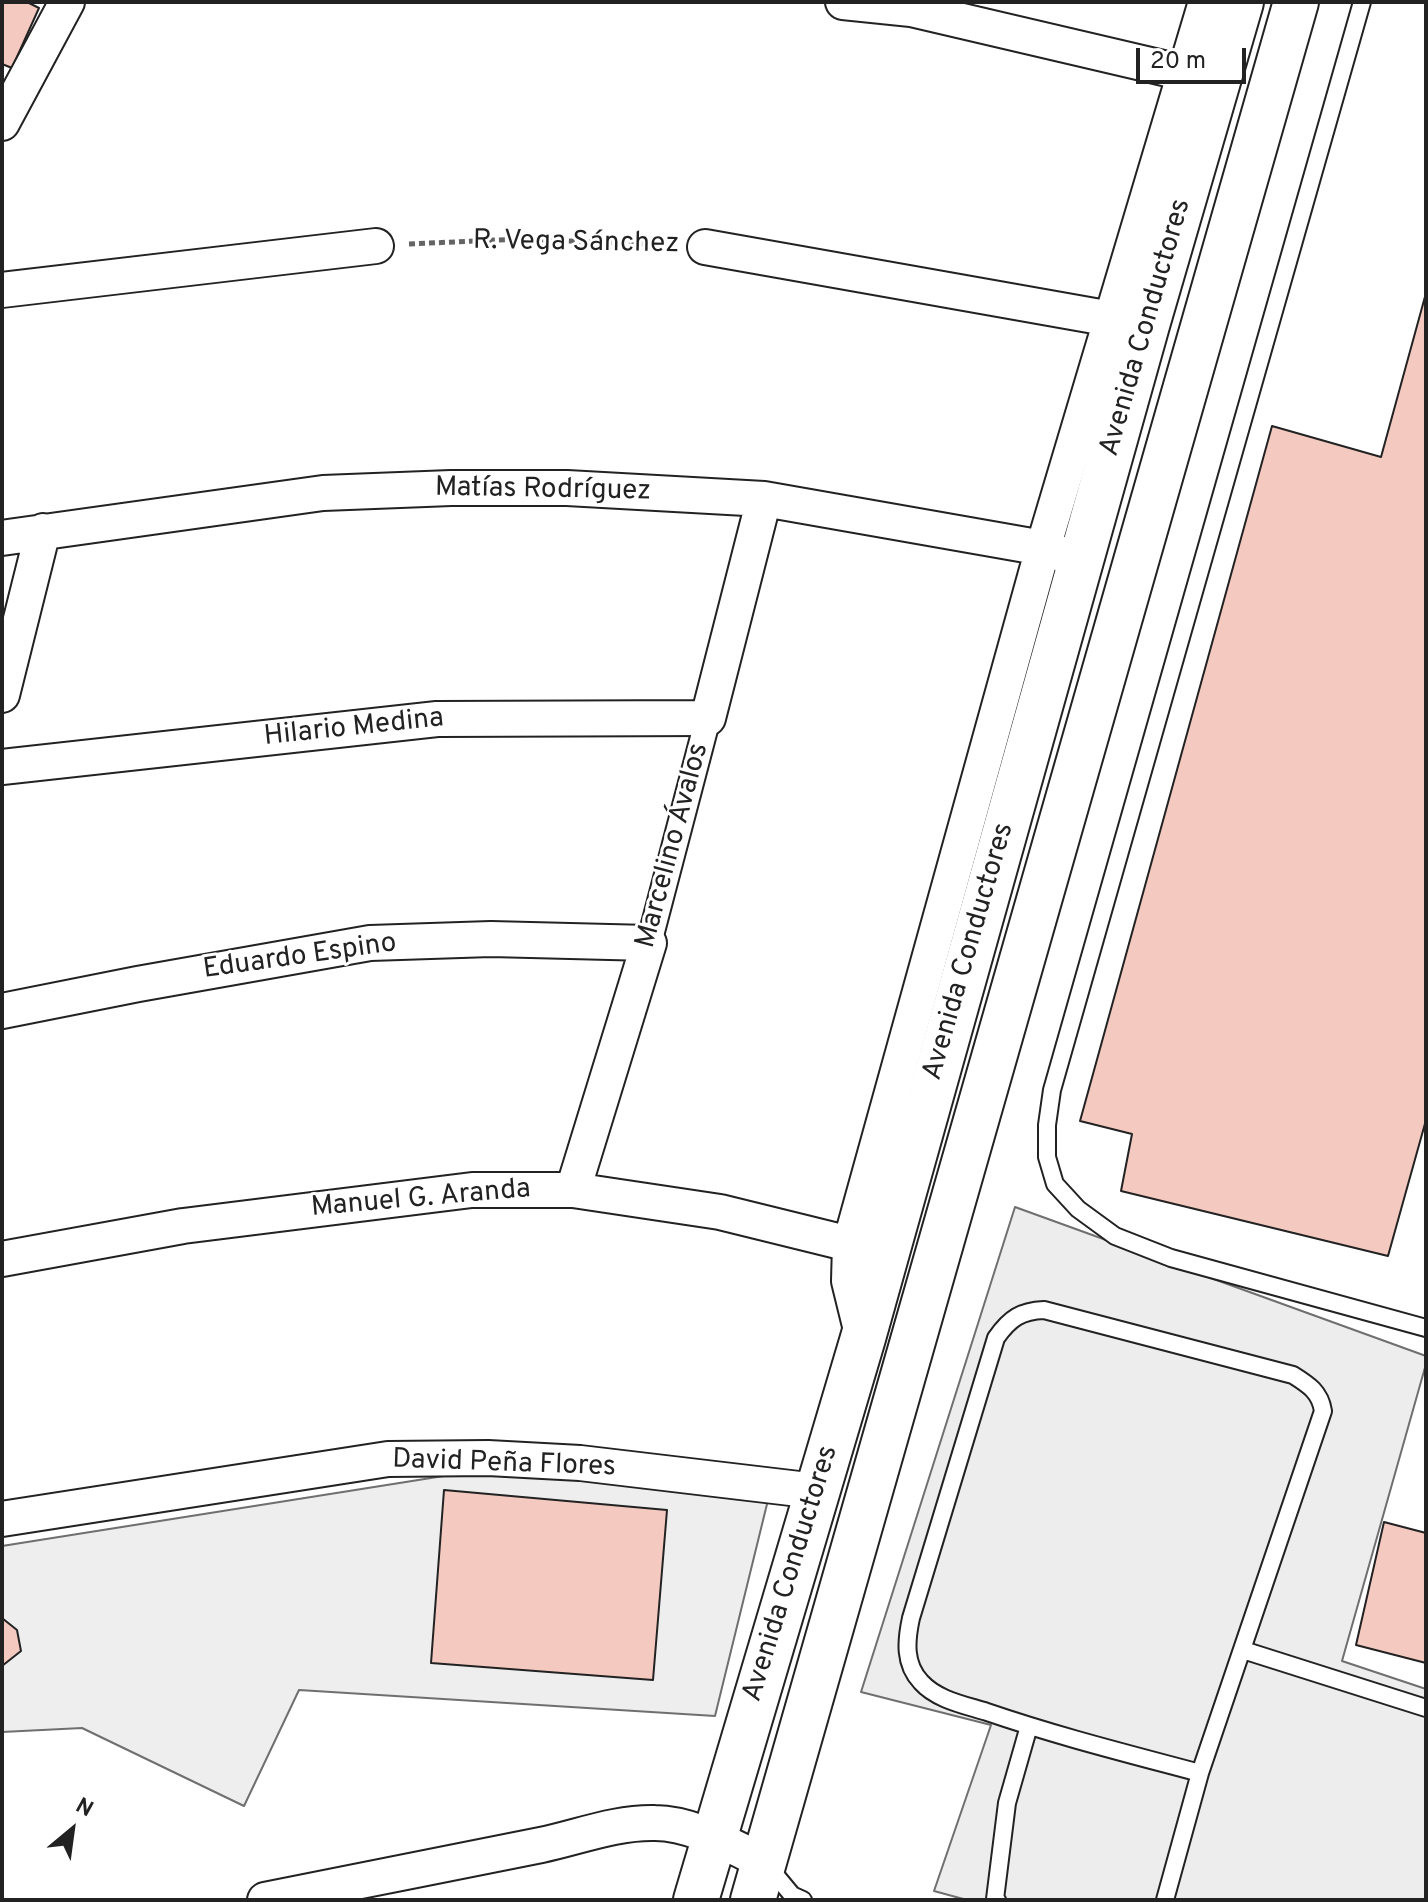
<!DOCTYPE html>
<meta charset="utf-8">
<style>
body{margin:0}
#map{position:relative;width:1428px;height:1902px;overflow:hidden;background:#fff;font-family:Overpass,sans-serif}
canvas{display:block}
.frame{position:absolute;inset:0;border:4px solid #222;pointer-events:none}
.north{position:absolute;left:32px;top:1790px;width:80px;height:80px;-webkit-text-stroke:6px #fff;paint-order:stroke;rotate:29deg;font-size:22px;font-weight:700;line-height:32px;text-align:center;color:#222}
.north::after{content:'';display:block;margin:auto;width:28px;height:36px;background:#222;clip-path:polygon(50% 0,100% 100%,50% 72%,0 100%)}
.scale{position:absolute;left:1136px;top:48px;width:110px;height:36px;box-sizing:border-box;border:4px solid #222;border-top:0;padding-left:10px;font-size:24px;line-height:28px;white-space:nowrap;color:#222;-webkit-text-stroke:6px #fff;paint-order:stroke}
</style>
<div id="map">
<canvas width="1428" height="1902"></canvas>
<div class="frame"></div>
<div class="north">N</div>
<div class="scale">20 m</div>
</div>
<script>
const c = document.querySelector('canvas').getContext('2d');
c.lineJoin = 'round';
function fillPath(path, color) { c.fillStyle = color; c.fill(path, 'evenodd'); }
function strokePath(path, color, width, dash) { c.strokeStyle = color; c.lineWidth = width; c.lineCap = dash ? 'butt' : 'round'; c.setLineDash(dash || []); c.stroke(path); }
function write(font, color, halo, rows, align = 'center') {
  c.font = font + ' Overpass,sans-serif'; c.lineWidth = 6; c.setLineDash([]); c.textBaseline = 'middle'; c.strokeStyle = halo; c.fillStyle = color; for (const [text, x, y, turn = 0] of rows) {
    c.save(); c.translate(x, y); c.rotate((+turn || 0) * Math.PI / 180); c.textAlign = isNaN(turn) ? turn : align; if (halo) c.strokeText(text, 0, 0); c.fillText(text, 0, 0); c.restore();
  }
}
const green = new Path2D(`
 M494,1468L768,1500L715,1716L299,1690L244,1806L82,1728L2,1732V1546Z`);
fillPath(green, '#eee');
strokePath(green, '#6f6f6f', 2);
const parking = new Path2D(`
 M1015,1207L1426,1356V1364L1342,1661L1426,1689V1900H967L934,1891L991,1725L861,1692Z`);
fillPath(parking, '#ededed');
strokePath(parking, '#6f6f6f', 2);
const building = new Path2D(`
 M2,2H27L39,8L12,68L2,64Z
 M1426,293V1120L1388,1256L1121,1191L1132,1134L1080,1121L1272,426L1381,457Z
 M444,1490L667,1510L653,1680L431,1663Z
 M1384,1522L1426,1533V1663L1356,1645Z
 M2,1618L17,1630L21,1651L2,1666Z`);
fillPath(building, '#f3c9c0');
strokePath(building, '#222', 2);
const service = new Path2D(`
 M1362,2L1052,1090L1047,1125V1157L1055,1184L1078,1209L1115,1236L1171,1258L1426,1328
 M1243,1650L1426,1708
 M768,1866L792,1895L803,1900
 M997,1900L995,1899L1007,1803L1029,1726
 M1165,1900L1200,1773L1323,1411C1320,1392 1309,1385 1293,1375L1044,1310C1021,1311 1010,1318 996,1338L911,1618C906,1641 904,1664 921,1682C937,1700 965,1705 987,1712C1057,1736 1129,1754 1200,1773`);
const pedestrian = new Path2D(`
 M649,943L708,718`);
const minor = new Path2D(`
 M843,2L911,9L1206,78
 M2,123L67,2
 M705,247L1134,323
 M2,290L376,246
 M2,538L323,493L451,488H567L764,499L1043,548L1065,555
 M2,695L43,531
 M2,767L437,719L708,718L764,499
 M2,1011L138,984L370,943L491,939L649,943L573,1190
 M2,1259L183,1226L472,1190H573L720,1212L870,1249
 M863,1338L849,1281L850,1244L1043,548L1206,2
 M2,1519L388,1459L488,1458L580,1463L816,1491
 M265,1900C357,1882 449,1863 541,1845C579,1837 616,1822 655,1823C692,1823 731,1846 764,1862`);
const secondary = new Path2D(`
 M696,1900L863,1338L1147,325L1241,2
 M753,1900L1296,2`);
strokePath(service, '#222', 20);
strokePath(pedestrian, '#222', 28);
strokePath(minor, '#222', 38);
strokePath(secondary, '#222', 48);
strokePath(new Path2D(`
 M409,244L519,239L671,245`), '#646464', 5, [6, 4]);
strokePath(service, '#fff', 16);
strokePath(pedestrian, '#fff', 24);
strokePath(minor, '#fff', 34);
strokePath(secondary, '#fff', 44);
write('28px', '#222', '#fff', [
 ["R. Vega Sánchez",576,244,1],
 ["Avenida Conductores",1147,328,-74],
 ["Matías Rodríguez",543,491,1],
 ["Hilario Medina",354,729,-6],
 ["Marcelino Ávalos",674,846,-75],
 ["Avenida Conductores",970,952,-74],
 ["Eduardo Espino",300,958,-8],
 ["Manuel G. Aranda",421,1200,-5],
 ["David Peña Flores",504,1465,2],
 ["Avenida Conductores",792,1574,-73]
]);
</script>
